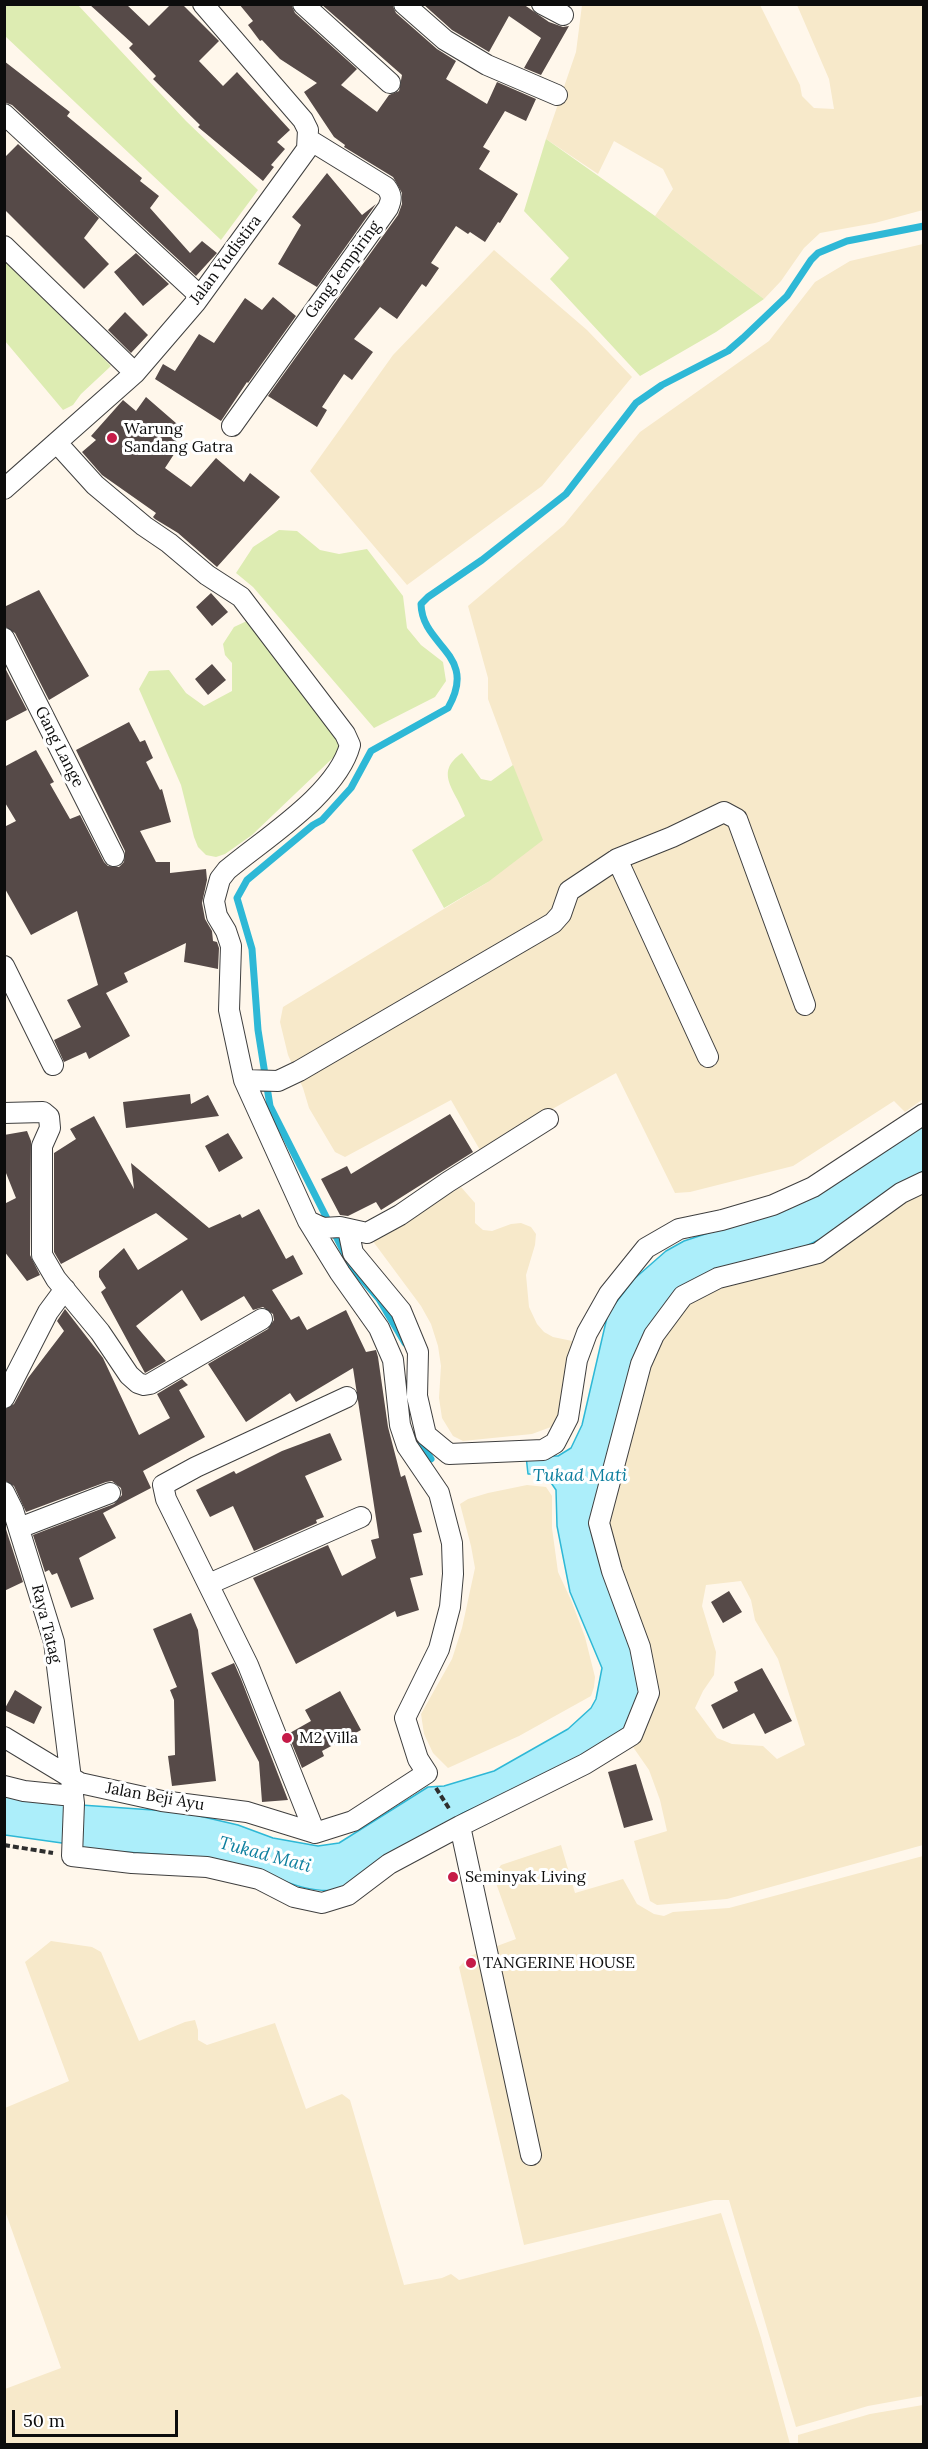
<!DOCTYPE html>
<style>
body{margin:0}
#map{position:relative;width:928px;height:2449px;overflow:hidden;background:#fff7eb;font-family:Lora,serif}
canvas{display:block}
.frame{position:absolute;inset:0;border:6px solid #0c0c0c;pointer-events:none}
.scale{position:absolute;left:12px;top:2410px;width:166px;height:27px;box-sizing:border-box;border:3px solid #0c0c0c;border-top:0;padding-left:8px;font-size:18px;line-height:21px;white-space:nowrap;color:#0c0c0c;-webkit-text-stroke:4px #fff;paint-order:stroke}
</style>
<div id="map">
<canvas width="928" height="2449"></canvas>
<div class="frame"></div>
<div class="scale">50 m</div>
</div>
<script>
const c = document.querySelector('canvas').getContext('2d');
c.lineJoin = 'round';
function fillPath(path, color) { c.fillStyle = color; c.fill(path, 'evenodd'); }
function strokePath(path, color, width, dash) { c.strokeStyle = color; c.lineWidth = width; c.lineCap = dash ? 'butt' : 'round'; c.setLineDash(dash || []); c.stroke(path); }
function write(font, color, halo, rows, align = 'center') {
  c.font = font + ' Lora,serif'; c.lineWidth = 6; c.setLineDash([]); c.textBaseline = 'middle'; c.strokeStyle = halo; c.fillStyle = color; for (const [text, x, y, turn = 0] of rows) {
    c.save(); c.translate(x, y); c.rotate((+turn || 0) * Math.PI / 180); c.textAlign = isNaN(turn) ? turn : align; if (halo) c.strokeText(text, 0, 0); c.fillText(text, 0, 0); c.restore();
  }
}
fillPath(new Path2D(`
 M582,5H760L800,85L802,96L814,108L834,109L829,79L797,5H923V210L875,223L820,233L804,248L781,281L764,299L655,216L673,189L663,169L614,141L598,174L546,139L576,52Z
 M923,244V1099L905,1112L894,1101L793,1166L690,1192L675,1193L616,1073L480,1150L451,1100L345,1157L335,1152L309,1108L303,1088L288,1055L280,1022L283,1007L488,882L517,777L488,699V678L468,606L564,525L640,432L769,341L815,282L850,261Z
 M494,250L587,330L632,377L542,486L407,585L310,471L393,355Z
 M461,1187L475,1203V1223L483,1230L492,1231L511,1224L521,1223L531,1227L536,1234L535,1245L526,1275L529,1307L537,1324L544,1332L553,1337L577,1342L558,1420L551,1427L532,1434L463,1441L453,1436L442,1418L439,1398L441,1366L438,1346L431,1324L421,1306L372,1240Z
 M923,1190V1845L727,1899L657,1905L650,1901L634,1841L667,1831L660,1800L649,1770L633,1747L639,1741L629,1594L607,1523L649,1367L661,1339L688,1303L721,1286L772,1273ZM741,1581L751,1600L755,1620L778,1659L805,1745L777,1759L763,1746L732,1744L717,1738L695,1708L703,1691L714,1675L716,1652L702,1606L706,1585Z
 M527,1485L546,1487L552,1496V1528L558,1572L571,1600L585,1637L595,1677L594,1687L591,1696L519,1736L448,1768L433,1753L424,1734L421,1714L452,1659L462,1628L475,1568L471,1546L460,1504L468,1499L488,1493Z
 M561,1845L575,1893L623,1879L637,1904L654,1914L664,1916L673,1912L729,1908L923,1856V2396L868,2406L796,2427L729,2200H714L524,2245L459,1967L470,1956L516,1939L496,1883V1873L501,1865Z
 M51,1941L92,1947L101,1952L139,2041L185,2022L195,2020L198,2030V2040L207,2045L275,2023L306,2109L342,2094L350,2100L404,2285L442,2278L451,2274L459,2280L721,2213L761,2338L790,2444H5V2389L61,2368L4,2208L5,2108L69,2081L25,1962Z
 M923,2405V2444H798V2435L870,2414Z`), '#f7e9ca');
fillPath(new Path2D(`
 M4,5H78L186,121L258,190L221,240L5,36Z
 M546,139L655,216L764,299L716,332L640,376L550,279L569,258L524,211Z
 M4,255L111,366L81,394L73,405L63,410L5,341Z
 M279,530L297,531L320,550L339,554L367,549L403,596L407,628L421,645L443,662L446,681L435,697L374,728L253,587L236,573L253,547Z
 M249,620L339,740V752L252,835L225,854L216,857L206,855L198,847L194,837L181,785L139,689L149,671L169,670L186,693L204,706L232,691V663L225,655L223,644L234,627Z
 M462,753L481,779L491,781L513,765L543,840L488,882L444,908L412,850L465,816C456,790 433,773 462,753Z`), '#ddecb2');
const water = new Path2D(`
 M923,1122V1171L825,1237L789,1254L674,1298L599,1510L646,1695L635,1725L596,1753L463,1813L338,1890C296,1895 263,1867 223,1861C176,1853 127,1853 80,1849L69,1844L5,1835V1793L81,1805L182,1812L238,1825L273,1838L318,1846L339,1843L428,1787L444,1786L494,1771L568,1729L591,1708L596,1699L602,1668L570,1592L557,1526L556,1490L545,1474H528L526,1456H558L571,1448L582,1425L608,1313L634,1279L666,1251L684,1241L745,1221Z`);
fillPath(water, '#aceefa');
strokePath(water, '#2eb8d6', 1.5);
strokePath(new Path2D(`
 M405,1343L379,1299L352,1268L270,1106L258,1030L252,949L237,898L247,880L313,825L322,820L351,788L371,751L448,708C479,654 422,647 421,604L428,597L482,560L566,494L636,403L662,385L728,351L743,338L787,296L811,260L818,253L847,241L924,226
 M419,1439L431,1459`), '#2eb8d6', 7);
fillPath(new Path2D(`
 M89,4H126L149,26L171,4H182L219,41L199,61L223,86L237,72L290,130L277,142L285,149L271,165L274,167L263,181L198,127L200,125L153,79L156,76L129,48L133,44Z
 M239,4H291L295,13L357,69L341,85L377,112L389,95L399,91L402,75L321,4H392L396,13L437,49L456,61L446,79L487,104L497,82L536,99L526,121L505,111L483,147L490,151L479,169L518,194L500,223L498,222L485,242L470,232L468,234L456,226L431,263L439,268L426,287L422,284L397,319L380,307L354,339L373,352L352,380L344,374L322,407L327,410L317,427L268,396L398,215L402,204V193L393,177L344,147L345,145L334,137L304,92L317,83L280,59L262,40L260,41L248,25L253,21Z
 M423,4H523L549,22L563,27L569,26L541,75L524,68L541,38L509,16L489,52L452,30Z
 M4,61L70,112L67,116L142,178L140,181L159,196L150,208L190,253L202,241L217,253L196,276L12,105L4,102Z
 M18,144L99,218L84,238L109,264L84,289L4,209V158Z
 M327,173L362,215L376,204L317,287L278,264L301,225L292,217Z
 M136,253L169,284L143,306L114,272Z
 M273,297L296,316L248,383L247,382L221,421L155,379L163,364L175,371L199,334L214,343L245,298L262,310Z
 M125,312L148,335L131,353L108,330Z
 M146,397L184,430L176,442L180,445L165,468L191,487L216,458L244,482L250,473L280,497L217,567L178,533L155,519L153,517L156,513L102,475L82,452L96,440L91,436L123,400L136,411Z
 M39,590L89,676L49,700L15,633L4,626V607Z
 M211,593L228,612L212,626L196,607Z
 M212,664L226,680L208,695L195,679Z
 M4,666L27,710L4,722Z
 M129,722L140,742L145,740L153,758L146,762L160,790L162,789L171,822L140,831L156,862H170V873L206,869L207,880L202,903L205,919L212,931L213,941L217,942L219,948L218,969L184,962L186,943L124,973L128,982L106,993L130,1036L89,1059L86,1052L64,1062L54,1040L81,1027L67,1000L98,985L77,911L31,935L4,887V827L16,821L4,801V767L36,750L54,782L50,784L70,819L80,815L104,862L108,866L119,867L124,862L125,851L76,750Z
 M190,1094L191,1104L208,1095L219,1116L126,1128L123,1102Z
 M450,1114L473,1152L381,1210L376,1202L348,1216L340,1215L321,1179L347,1166L351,1174Z
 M94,1116L134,1189L131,1163L209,1228L240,1214L242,1218L259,1209L286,1259L293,1255L303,1274L272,1290L291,1320L299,1316L307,1330L346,1310L366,1352L376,1350L378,1357L388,1427L401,1477L405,1475L422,1532L413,1534L423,1575L410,1578L419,1610L397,1617L395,1611L296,1664L253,1578L328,1545L342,1576L376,1558L371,1540L379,1538L353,1368L296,1402L290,1393L246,1422L208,1364L268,1329L274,1320L273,1314L263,1307L253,1310L244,1296L201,1321L182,1290L136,1326L166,1361L145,1373L101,1292L106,1288L99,1277V1271L124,1248L138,1270L188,1239L156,1213L61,1264L54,1252V1153L76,1139L70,1129Z
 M27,1131L31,1141L30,1255L40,1275L27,1281L4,1251V1204L16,1198L4,1168V1135Z
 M228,1133L243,1158L219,1172L205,1146Z
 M65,1309L103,1358L139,1435L170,1418L157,1394L182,1379L188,1385L179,1390L205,1437L143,1471L151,1488L103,1513L116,1538L79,1558L94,1599L71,1608L57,1573L52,1575L49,1570L45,1572L33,1535L114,1504L122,1495L121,1488L112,1481L106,1482L26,1512L14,1486L4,1480V1410L14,1404L28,1378L64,1331L57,1321Z
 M330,1433L342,1460L305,1476L324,1517L316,1520L317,1523L254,1551L233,1506L210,1517L196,1490L234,1471L236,1474L282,1451Z
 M4,1523L23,1582L4,1591Z
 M729,1591L742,1612L723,1623L711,1602Z
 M191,1613L198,1630L216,1781L172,1786L168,1756L175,1755L174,1700L170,1690L177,1687L153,1629Z
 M234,1663L241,1679L288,1800L262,1802L259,1762L211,1673Z
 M762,1668L792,1721L765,1734L754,1713L723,1729L711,1705L738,1691L734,1682Z
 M15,1690L42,1707L34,1724L4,1710Z
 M340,1691L361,1730L322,1751L324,1756L302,1768L288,1734L311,1721L305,1710Z
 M636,1764L653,1820L624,1828L608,1772Z`), '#564a48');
const minor = new Path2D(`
 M303,4L390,83
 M404,4L445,40L487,65L557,95
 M542,4L563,15
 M4,114L200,296
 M4,246L135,373
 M232,426L388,208C392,199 392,195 386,187L308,139
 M57,443L95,485L144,526L169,543L207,575L241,597L345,734L350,745C337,794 265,838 227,870L220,879L214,901L217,916L226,931L231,946L229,1010L244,1080L308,1221L340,1273L379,1328L393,1360L400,1425L407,1446L439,1493L452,1543L453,1574L450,1607L439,1649L405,1718L418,1759L427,1773L353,1821L315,1833
 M4,489L135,373L196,302L307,149L308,130L303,120L203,4
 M4,638L114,856
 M617,859L708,1057
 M4,966L53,1065
 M244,1080L278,1081L299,1071L553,923L561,914L569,891L617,859L672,837L724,812L737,819L805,1005
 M4,1113L43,1112L49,1117L50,1128L42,1146V1255L56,1279L100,1332L129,1375L138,1383L144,1385L150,1384L262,1319
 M308,1221L323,1228L340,1227L367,1233L400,1215L448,1182L548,1119
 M348,1229L353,1253L401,1311L418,1352L417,1396L426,1435L449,1454L543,1450L555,1443L568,1418L577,1360L587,1333L609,1294L646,1248L679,1229L722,1220L773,1205L813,1187L924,1114
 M4,1398L48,1312L65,1289
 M4,1492L13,1510L54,1642L74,1803L72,1856L132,1863L207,1867L259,1879L294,1897L322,1903L348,1895L389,1864L460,1826L585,1764L632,1735L649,1693L640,1647L612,1571L599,1523L641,1364L654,1335L683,1296L718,1278L818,1253L901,1193L924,1182
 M19,1528L110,1493
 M209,1584L361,1517
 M4,1737L80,1783L162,1801L247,1812L315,1833
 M4,1786L24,1791L73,1796
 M460,1826L531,2155
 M315,1833L248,1665L166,1499L163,1485L196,1467L347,1397`);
strokePath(minor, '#3f3f3f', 22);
strokePath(new Path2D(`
 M436,1788L450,1810
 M4,1845L53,1853`), '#2e2e2e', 4, [6, 3]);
strokePath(minor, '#fff', 20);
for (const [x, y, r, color] of [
 [112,438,6,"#c51b48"],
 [287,1738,6,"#c51b48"],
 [453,1877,6,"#c51b48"],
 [471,1963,6,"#c51b48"]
]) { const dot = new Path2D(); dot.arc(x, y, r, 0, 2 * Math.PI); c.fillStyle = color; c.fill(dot); strokePath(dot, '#fff', 2); }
write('16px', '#0c0c0c', '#fff', [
 ["Jalan Yudistira",226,260,-53],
 ["Gang Jempiring",343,270,-54],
 ["Gang Lange",59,747,63],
 ["Raya Tatag",46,1624,76],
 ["Jalan Beji Ayu",155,1797,10]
]);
write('16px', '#0c0c0c', '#fff', [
 ["Warung",124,429],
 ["Sandang Gatra",124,447],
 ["M2 Villa",299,1738],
 ["Seminyak Living",465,1877],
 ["TANGERINE HOUSE",483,1963]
], 'left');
write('italic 18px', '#0d7f9f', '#fff', [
 ["Tukad Mati",580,1476],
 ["Tukad Mati",265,1855,15]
]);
</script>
